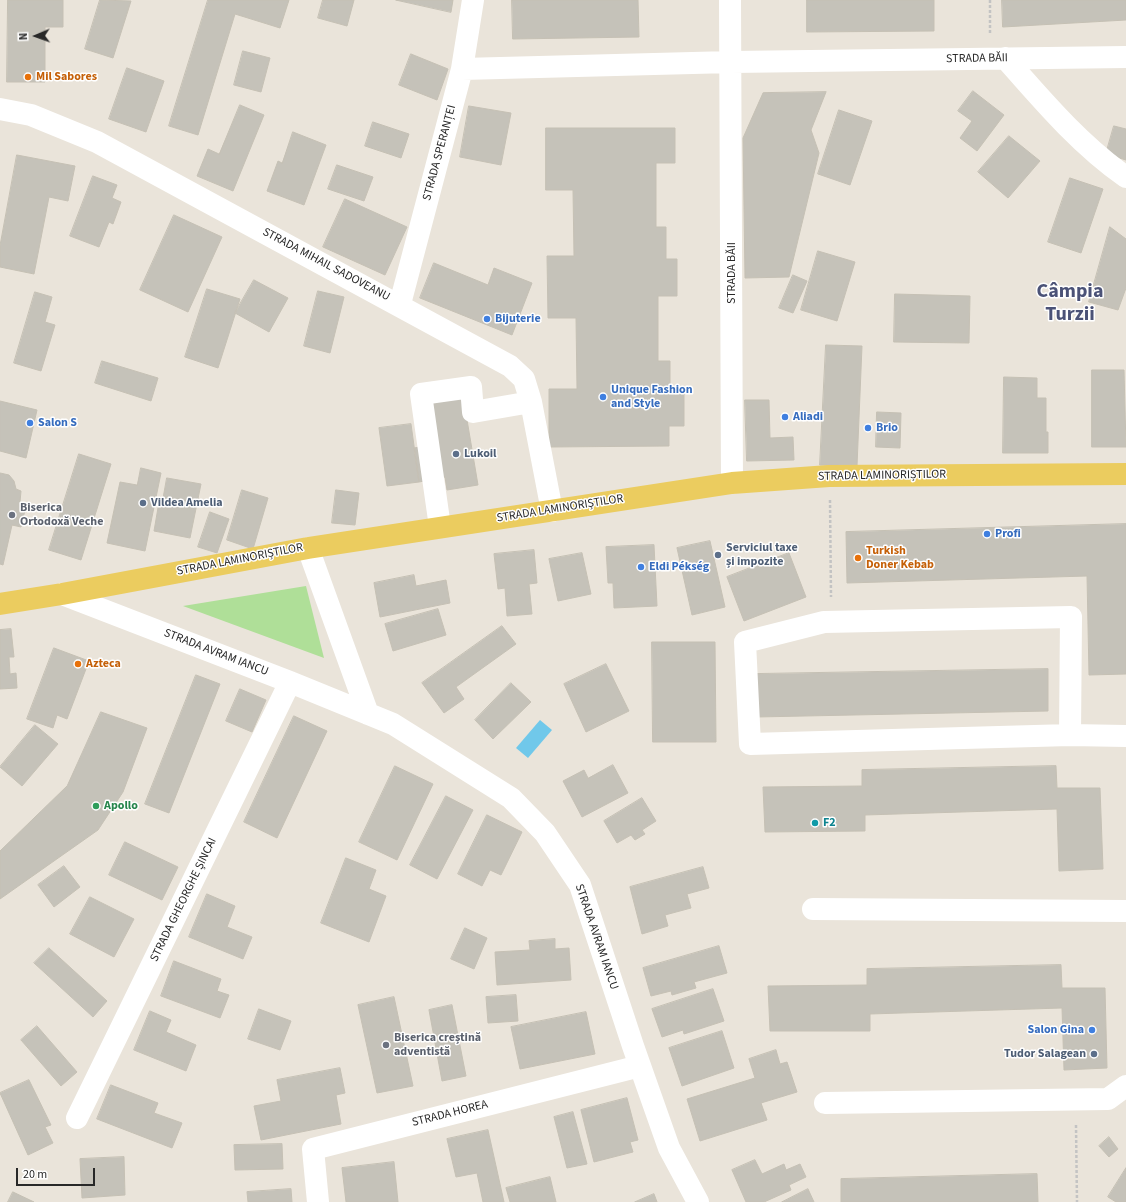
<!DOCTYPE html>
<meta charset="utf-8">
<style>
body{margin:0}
#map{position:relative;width:1126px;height:1202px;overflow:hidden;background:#eae4da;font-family:"Source Sans 3",sans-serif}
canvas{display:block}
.north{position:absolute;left:16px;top:16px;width:40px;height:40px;-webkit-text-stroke:3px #fff;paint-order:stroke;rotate:268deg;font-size:11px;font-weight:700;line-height:16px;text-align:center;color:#282828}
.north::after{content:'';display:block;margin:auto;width:14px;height:18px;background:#282828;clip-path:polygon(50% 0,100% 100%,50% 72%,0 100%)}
.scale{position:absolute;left:16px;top:1168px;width:79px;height:18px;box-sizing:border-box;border:2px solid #282828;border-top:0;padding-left:5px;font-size:12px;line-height:14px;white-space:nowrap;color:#282828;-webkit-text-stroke:3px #fff;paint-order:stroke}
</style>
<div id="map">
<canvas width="1126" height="1202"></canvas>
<div class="north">N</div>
<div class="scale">20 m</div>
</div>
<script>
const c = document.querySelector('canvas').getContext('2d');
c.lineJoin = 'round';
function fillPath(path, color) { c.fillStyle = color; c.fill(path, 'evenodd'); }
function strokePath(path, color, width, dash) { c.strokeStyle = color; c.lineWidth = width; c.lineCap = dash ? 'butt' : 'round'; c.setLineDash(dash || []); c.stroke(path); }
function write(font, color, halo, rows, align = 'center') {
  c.font = font + ' "Source Sans 3",sans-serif'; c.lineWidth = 3; c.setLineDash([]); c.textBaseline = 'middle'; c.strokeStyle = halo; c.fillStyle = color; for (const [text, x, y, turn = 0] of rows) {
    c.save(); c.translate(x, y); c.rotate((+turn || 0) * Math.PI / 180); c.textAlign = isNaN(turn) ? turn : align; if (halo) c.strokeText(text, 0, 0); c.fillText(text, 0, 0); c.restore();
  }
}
fillPath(new Path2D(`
 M306,586L324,658L183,606Z`), '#afdf98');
fillPath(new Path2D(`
 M540,720L552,730L528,758L516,748Z`), '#70c8ea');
const building = new Path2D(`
 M8,0H63V27H45V82H7Z
 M100,0L131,1L113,58L85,49Z
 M208,0H289L280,28L235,14L198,135L169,126Z
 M323,0H354L347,26L318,18Z
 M396,0H453L451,12Z
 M512,0H638L639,37L513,39Z
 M807,0H934V31L807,32Z
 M1002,0H1126V20L1003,27Z
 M243,51L270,58L261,92L234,85Z
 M411,54L448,69L437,100L399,85Z
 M127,68L164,81L146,132L109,119Z
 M973,91L1004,115L977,151L960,138L972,121L958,111Z
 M826,92L811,130L819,153L789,277L745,278L743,138L763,93Z
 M240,105L264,115L233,191L197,176L208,149L219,154Z
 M469,106L511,113L501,165L460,157Z
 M839,110L872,121L850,185L818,174Z
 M373,122L409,134L401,158L365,146Z
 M1114,126L1126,129V160L1106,154Z
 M546,128H675V163H656V227H666V259H677V296H658V361H670V390H684V426H669V446L549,447V389H577L576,318H548L547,256H574L573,190H546Z
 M293,132L326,145L304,205L267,191L278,161L282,163Z
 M1009,136L1040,161L1008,198L978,172Z
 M17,155L75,166L68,201L49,197L34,274L0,267V246Z
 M337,165L373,177L364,201L328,189Z
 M93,176L117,185L112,198L121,202L113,224L109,222L99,247L70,236Z
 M1070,178L1103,189L1081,253L1048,242Z
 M345,199L407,227L385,275L323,247Z
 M174,215L222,237L188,312L140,290Z
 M1110,227L1126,239V288L1118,310L1089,302Z
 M818,251L855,262L837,321L801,310Z
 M434,263L488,285L494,268L532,283L512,335L420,298Z
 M793,275L807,281L793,313L779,308Z
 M254,280L288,298L269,332L235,313Z
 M207,289L240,299L218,368L185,357Z
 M318,291L344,297L330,353L304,346Z
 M35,292L52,297L45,322L55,325L41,371L14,363Z
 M895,294L970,296L969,343L894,342Z
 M826,345L862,346L857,466L820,465Z
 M102,361L158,378L151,401L95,383Z
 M1092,370H1124L1126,447H1092Z
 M1004,377L1037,378V398H1046V432H1048V453H1003Z
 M463,396L478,485L447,490L445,477L419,482L414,448L438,444L431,402Z
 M745,400H769L770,438L793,437L794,460L747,461Z
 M0,401L37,410L26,458L0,451Z
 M877,412L901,413L900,448L876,447Z
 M411,424L419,482L387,486L379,428Z
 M79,454L111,464L81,560L49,550Z
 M141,468L161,473L145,551L107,543L120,482L137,485Z
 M0,473L9,475L14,481L16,489L21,491L20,502L26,506L21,527L12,525L3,565L0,564Z
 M167,478L201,484L190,538L154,531L159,502H162Z
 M242,490L268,498L253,549L227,540Z
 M336,490L359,493L355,525L332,523Z
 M210,512L229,519L217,553L198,547Z
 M1126,524V674L1089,675L1087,576L847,583L846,532Z
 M710,541L725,607L692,615L677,548Z
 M654,545L657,606L614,608L613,583H608L606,547Z
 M534,550L537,583L529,584L532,614L507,616L505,588L498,589L494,554Z
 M582,553L591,594L558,601L549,559Z
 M789,553L806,597L744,621L727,577Z
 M414,575L416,586L446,580L450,603L380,617L374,583Z
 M438,609L446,635L393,651L385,624Z
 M502,626L516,644L456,687L464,699L444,713L422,683Z
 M11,629L14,657H9L10,674L16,673L17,688L0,689V630Z
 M652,642H715L716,742H653Z
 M54,648L89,661L67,719L57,715L53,728L27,719Z
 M606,664L629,711L586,732L564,684Z
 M1048,669V711L756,717L755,674Z
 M196,675L220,684L169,813L145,804Z
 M511,683L531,702L493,739L475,720Z
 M240,689L266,700L252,732L226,721Z
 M101,712L147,728L123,792L98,830L0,899V851L67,786Z
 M294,716L327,731L277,838L244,822Z
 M35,725L58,744L22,786L0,767Z
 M613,765L628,793L582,817L563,781L584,770L588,778Z
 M395,766L433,784L397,860L359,842Z
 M1056,766L1057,788H1100L1103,869L1059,871L1057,809L865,815V831L765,832L763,787L862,786V770Z
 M446,796L473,810L437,879L410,865Z
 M642,798L656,821L642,830L645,834L635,840L631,835L617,843L604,821Z
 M487,815L522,832L501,875L490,870L482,886L458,874Z
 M125,842L178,867L162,900L109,875Z
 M346,858L376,870L369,889L386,896L369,942L321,923Z
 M64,866L80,887L54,907L38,885Z
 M703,867L709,888L687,894L691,908L665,915L668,926L642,934L630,887Z
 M207,894L235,906L227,927L252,937L243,959L189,937Z
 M90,897L134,919L114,957L70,934Z
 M465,928L487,938L474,969L451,959Z
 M555,939V949L569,948L571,980L497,985L495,952L530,950L529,941Z
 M719,946L727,973L694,982L696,988L672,995L671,991L651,996L643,968Z
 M49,948L107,1001L93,1017L34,963Z
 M174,961L221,979L217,991L229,995L220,1018L161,996Z
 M1061,965L1062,988H1105L1107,1068L1064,1070L1062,1008L870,1014V1031H770L768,986L867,985V969Z
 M713,989L724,1021L684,1034L683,1030L662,1037L652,1009Z
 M516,995L518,1021L488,1023L486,997Z
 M394,997L413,1086L377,1093L358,1005Z
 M452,1005L466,1076L442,1081L429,1010Z
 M259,1009L291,1021L280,1050L248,1039Z
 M150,1011L171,1020L166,1032L196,1045L186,1071L134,1050Z
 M586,1012L595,1054L520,1069L511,1027Z
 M37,1026L77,1072L61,1086L21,1040Z
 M722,1031L734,1068L682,1086L669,1048Z
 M776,1050L780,1064L787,1062L797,1092L761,1103L767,1120L700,1141L687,1099L755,1078L749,1059Z
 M340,1068L345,1093L336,1095L341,1124L261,1140L254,1106L281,1101L277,1080Z
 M29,1080L51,1125L45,1127L53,1143L28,1155L0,1093Z
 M111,1085L158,1103L154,1113L182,1123L172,1148L97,1119Z
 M627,1098L638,1140L630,1142L633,1152L594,1162L581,1110Z
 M573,1112L587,1164L567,1168L554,1117Z
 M488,1130L504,1202H483L477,1173L456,1177L447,1139Z
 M1109,1137L1118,1149L1109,1157L1099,1146Z
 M282,1144L283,1169L235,1170L234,1145Z
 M124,1157L125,1195L82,1198L80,1159Z
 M755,1160L762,1174L784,1164L786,1170L800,1164L806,1177L789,1185L791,1190L764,1202H746L732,1170Z
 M394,1162L398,1202H346L342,1168Z
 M1126,1168V1202H1116L1108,1197Z
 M1037,1174L1038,1202H841V1179Z
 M550,1177L556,1202H510L506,1188Z
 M291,1189L292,1202H248L247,1192Z
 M808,1189L814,1202H782Z
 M13,1192L34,1202H8Z
 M654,1194L657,1202H635Z`);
fillPath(building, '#c5c2b9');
strokePath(building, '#c5c0b4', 1);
strokePath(new Path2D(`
 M990,0V34
 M830,500L831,597
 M1076,1125L1077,1202`), '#c3c3c3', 2.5, [3, 2]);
strokePath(new Path2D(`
 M730,0L732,483
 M1005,58C1042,100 1080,145 1126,177
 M462,69L731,62L1126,57
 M0,109L31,115L97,142L510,366L524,379L531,402L552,511
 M400,304L462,69L473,0
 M440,527L421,394L471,387L473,412L531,402
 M308,548L368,714
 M62,594L290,682L393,724L511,798L545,833L580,885L633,1046L669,1148L698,1202
 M1070,735L750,744L745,642L824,622L1071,617L1070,735L1126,736
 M813,909L1126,911
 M825,1103L1108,1099L1126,1086
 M77,1118L290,682
 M318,1202L313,1149L640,1066`), '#fff', 22);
strokePath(new Path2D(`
 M0,604L62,594L308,548L732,483L829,476L1126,474`), '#ebcc5f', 22);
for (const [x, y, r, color] of [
 [28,77,4,"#e8710a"],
 [487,319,4,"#3f7fe0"],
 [603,397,4,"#3f7fe0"],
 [785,417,4,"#3f7fe0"],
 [30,423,4,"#3f7fe0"],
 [868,428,4,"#3f7fe0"],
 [456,454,4,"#5c6f8a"],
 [143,503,4,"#5c6f8a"],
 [12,515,4,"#6b7280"],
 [987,534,4,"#3f7fe0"],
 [718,555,4,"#5c6f8a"],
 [858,558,4,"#e8710a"],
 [641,567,4,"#3f7fe0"],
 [78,664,4,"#e8710a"],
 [96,806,4,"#2e9e5b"],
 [815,823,4,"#0f9aa8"],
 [1092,1030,4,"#3f7fe0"],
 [386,1045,4,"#6b7280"],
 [1094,1054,4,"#5c6f8a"]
]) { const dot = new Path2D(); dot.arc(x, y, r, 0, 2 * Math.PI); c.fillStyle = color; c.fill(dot); strokePath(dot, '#fff', 1.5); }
write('12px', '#282828', '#fff', [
 ["STRADA BĂII",977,59,-1],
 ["STRADA SPERANȚEI",440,153,-75],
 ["STRADA MIHAIL SADOVEANU",326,265,28],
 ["STRADA BĂII",732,273,-90],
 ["STRADA LAMINORIȘTILOR",882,476,-1],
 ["STRADA LAMINORIȘTILOR",560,509,-9],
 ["STRADA LAMINORIȘTILOR",240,560,-11],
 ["STRADA AVRAM IANCU",216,653,21],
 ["STRADA GHEORGHE ȘINCAI",184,900,-64],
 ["STRADA AVRAM IANCU",596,937,71],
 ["STRADA HOREA",450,1114,-14]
]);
write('bold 12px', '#c56008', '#fff', [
 ["Mil Sabores",36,77],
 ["Turkish",866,551],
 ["Doner Kebab",866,565],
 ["Azteca",86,664]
], 'left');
write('bold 12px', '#366cbe', '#fff', [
 ["Bijuterie",495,319],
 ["Unique Fashion",611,390],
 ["and Style",611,404],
 ["Aliadi",793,417],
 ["Salon S",38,423],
 ["Brio",876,428],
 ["Profi",995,534],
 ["Eldi Pékség",649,567],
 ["Salon Gina",1084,1030,"right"]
], 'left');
write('bold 12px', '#4e5e75', '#fff', [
 ["Lukoil",464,454],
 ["Vildea Amelia",151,503],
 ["Serviciul taxe",726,548],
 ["și impozite",726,562],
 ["Tudor Salagean",1086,1054,"right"]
], 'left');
write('bold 12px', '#5b616d', '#fff', [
 ["Biserica",20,508],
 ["Ortodoxă Veche",20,522],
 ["Biserica creștină",394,1038],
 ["adventistă",394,1052]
], 'left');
write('bold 12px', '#27864d', '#fff', [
 ["Apollo",104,806]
], 'left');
write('bold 12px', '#0d838f', '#fff', [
 ["F2",823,823]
], 'left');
write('bold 20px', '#4b5277', '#fff', [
 ["Câmpia",1070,293],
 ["Turzii",1070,316]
]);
</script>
